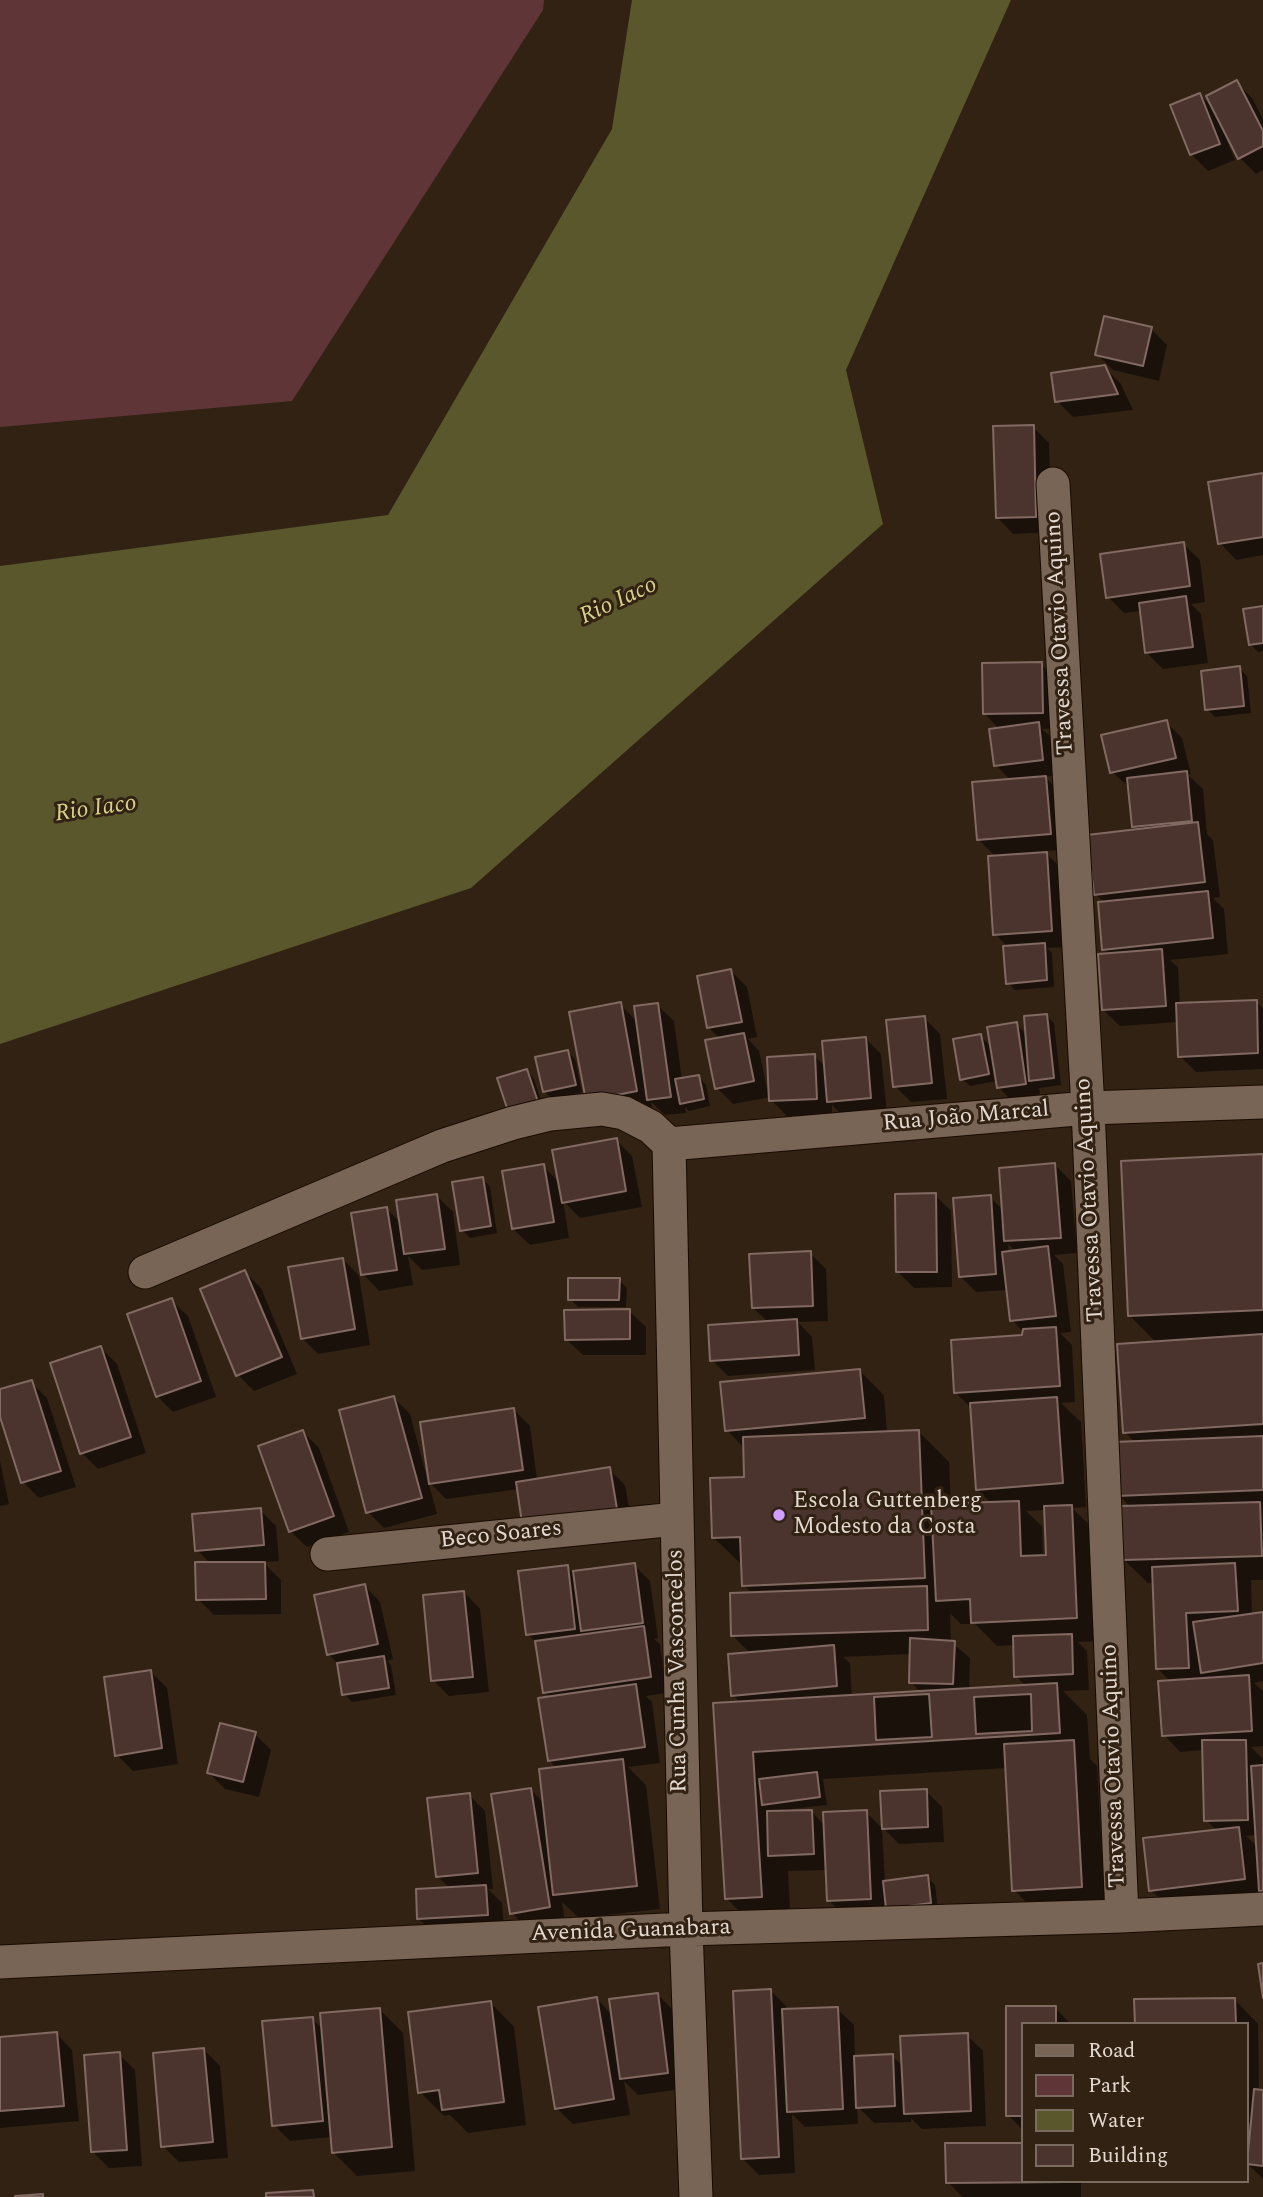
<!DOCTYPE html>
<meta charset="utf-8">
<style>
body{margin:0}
#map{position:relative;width:1263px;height:2197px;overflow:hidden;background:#322214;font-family:Spectral,serif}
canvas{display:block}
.legend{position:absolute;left:1021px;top:2022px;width:228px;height:161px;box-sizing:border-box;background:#322214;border:2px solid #796b5f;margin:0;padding:9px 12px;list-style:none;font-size:21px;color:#e4d9d0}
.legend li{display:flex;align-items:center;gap:14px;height:35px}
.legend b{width:35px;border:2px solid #796b5f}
</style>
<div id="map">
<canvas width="1263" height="2197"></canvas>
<ul class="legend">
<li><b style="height:9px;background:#796556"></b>Road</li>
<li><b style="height:19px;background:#603538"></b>Park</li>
<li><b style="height:19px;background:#5a572c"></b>Water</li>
<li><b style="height:19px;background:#4a342d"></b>Building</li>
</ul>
</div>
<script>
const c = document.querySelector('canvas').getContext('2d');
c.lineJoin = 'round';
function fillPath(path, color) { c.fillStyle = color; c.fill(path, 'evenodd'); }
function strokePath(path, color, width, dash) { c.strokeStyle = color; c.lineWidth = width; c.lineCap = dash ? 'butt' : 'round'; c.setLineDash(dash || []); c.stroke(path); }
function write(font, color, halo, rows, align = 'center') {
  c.font = font + ' Spectral,serif'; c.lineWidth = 6; c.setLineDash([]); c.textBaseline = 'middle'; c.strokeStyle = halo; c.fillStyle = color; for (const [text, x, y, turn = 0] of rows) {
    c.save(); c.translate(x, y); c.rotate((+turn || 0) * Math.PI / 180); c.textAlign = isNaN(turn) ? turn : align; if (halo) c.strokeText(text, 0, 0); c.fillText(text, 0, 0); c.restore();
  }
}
fillPath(new Path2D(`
 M0,0H544L543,10L292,401L0,427Z`), '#603538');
fillPath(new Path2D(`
 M632,0H1011L846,370L883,524L471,888L0,1044V566L388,515L612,129Z`), '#5a572c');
fillPath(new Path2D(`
 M1236,82L1252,98L1263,119V170L1256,174L1240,158L1229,137L1226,138L1235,160L1208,171L1192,155L1172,106L1200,95L1213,108Z
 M1151,329L1167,345L1159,381L1113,370L1097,354Z
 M1104,367L1121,384L1133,410L1073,417L1057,401Z
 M1033,427L1049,443L1051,532L1013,534L997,517Z
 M1263,475V555L1236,560L1220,543Z
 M1183,544L1200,560L1205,602L1191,604L1201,614L1208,663L1163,669L1147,653L1141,611L1124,613L1108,597Z
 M1263,608V651L1258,652L1250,644Z
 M1041,664L1057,680L1059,728L1042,729L1054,740L1058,775L1045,777L1062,794L1066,850L1044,851L1062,869L1067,947L1047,948L1052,953L1054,987L1015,990L1008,983V947L995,934L996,857L978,839L1011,781L996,765L1000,730L984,713Z
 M1239,668L1247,676L1251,713L1215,717L1207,709Z
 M1166,722L1182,738L1191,774L1188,775L1203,789L1207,834L1213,840L1220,897L1213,898L1224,909L1228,954L1170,960L1178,967L1180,1005L1256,1001L1263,1009V1069L1196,1072L1180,1056L1179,1022L1120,1026L1103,1010L1110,955L1104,949L1105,903L1095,894L1138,831L1133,826L1130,788L1112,772Z
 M731,971L747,987L757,1037L748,1039L759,1051L768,1093L814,1056L826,1067L865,1038L881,1054L887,1114L845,1118L832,1105V1114L787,1116L771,1100V1097L733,1104L717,1088L720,1039L709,1028Z
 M620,1004L638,1023L657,1005L674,1021L682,1080L698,1077L706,1085L710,1106L689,1111L685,1107L686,1113L665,1115L651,1102L652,1107L604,1116Z
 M1047,1016L1054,1023L1061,1085L1039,1088L1041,1100L1015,1104L998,1087L997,1081L970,1086L962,1079L980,1036L992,1047L1016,1024L1027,1035Z
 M924,1018L940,1034L947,1099L911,1102L895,1086Z
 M567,1051L575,1059L582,1092L552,1099L544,1091Z
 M527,1071L534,1079L545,1113L518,1121Z
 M616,1140L632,1156L642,1207L580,1218L563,1201L569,1238L530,1245L513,1229L543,1166L560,1183Z
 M1263,1156V1580H1251L1252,1615L1263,1613V1681L1254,1683L1263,1691V1746L1251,1747L1262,1758L1263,1767V1893L1260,1890V1895L1167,1906L1151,1890L1217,1831L1206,1820L1204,1750L1180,1752L1164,1735L1171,1682L1158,1669L1155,1583H1148L1124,1560L1131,1508L1119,1495L1135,1443L1125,1432L1157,1343L1130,1316ZM1257,1835L1258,1847L1246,1836Z
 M1055,1165L1071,1181L1077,1253L1054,1255L1063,1264L1071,1332L1060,1333L1072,1345L1075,1402L1061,1403L1081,1422L1086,1507L1072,1508L1095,1530L1100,1641L1078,1642L1087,1651L1089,1690L1063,1691L1087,1715L1090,1759L1097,1766L1105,1910L1038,1914L1014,1890L1007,1768L823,1779L827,1805L792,1809L793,1812L811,1811L825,1826L866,1812L882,1828L885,1883L927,1877L935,1885L938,1910L845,1916L828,1900L827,1870L788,1871L791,1927L757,1929L726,1898L741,1703L733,1695L751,1654L733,1636L753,1594L743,1585V1566L714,1538L746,1478L745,1449L727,1430L860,1371L884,1395L887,1433L918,1431L949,1462L951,1505L992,1504L977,1489L972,1409L955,1392L1024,1337V1333L1012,1320L1008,1290L976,1292L960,1276L990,1197L1003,1210ZM1008,1244L1016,1252L1009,1253ZM1046,1510L1047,1557H1043L1042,1526L1026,1511ZM950,1613L961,1624H975L997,1646L1015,1645L1016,1676L1026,1686L969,1690L970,1658L951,1642ZM911,1654V1682L921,1693L852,1697L850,1663L843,1657Z
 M483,1179L490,1187L497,1233L470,1238L462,1230Z
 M935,1195L951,1211L952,1287L914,1288L898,1272Z
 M437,1196L453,1212L460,1265L422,1270L408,1256L413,1285L379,1291L363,1274L387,1209L401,1223Z
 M810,1253L826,1269L828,1321L798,1322L812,1337L815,1370L728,1376L712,1360L769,1323L753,1308Z
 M343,1259L359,1276L370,1345L318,1354L302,1338Z
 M245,1272L261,1288L297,1374L254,1391L238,1375Z
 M619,1280L627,1288L626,1307H578L570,1299Z
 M171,1300L188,1316L216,1397L173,1412L157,1396Z
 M629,1311L646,1327V1355H583L566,1339Z
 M101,1348L117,1364L146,1453L98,1469L82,1453Z
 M31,1382L47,1398L76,1487L39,1498L23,1482L0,1411V1391Z
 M394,1398L410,1414L427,1478L514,1410L530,1426L537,1480L609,1469L625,1485L632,1525L519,1489L446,1499L428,1481L437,1514L384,1528L368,1512Z
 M303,1432L319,1448L349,1532L307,1547L290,1531Z
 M0,1461L9,1504L0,1506Z
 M260,1510L276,1526L279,1561L263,1562L281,1580V1614L214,1615L198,1599L211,1564L197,1550Z
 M634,1565L650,1581L658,1638L654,1639L660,1644L666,1693L646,1696L652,1702L660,1763L628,1767L646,1785L660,1909L579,1918L562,1902L565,1923L528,1929L512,1913L530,1789L544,1803L557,1769L549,1760L550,1698L544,1692L538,1644L527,1634L567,1567L573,1573Z
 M364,1585L380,1602L393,1659L387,1661L391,1665L396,1695L352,1702L344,1694L340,1665L329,1655L316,1596Z
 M464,1592L480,1609L489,1692L449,1696L433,1680Z
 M151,1672L167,1688L178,1764L133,1771L117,1755Z
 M255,1734L271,1750L259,1797L225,1789L209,1773Z
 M926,1791L942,1807L944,1842L899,1844L883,1828Z
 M469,1795L485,1811L493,1889H488L502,1903L504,1931L435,1935L419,1919L451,1889L438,1877Z
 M770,1990L786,2006L787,2011L837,2009L854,2025L855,2057L892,2056L904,2067L967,2035L983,2051L986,2126L922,2129L911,2118V2122L874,2123L857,2106L858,2124L805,2127L792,2114L795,2173L759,2175L743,2159Z
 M657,1994L674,2011L683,2089L638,2095L624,2081L630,2115L573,2124L556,2108L597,1999L613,2016Z
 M1235,2000L1258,2024L1259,2092H1263V2179L1247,2163L1252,2123H1247V2024H1137Z
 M491,2003L514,2027L526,2125L468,2133L450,2115L444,2116L420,2092Z
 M1008,2008H1055L1071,2024H1023V2130L1008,2115Z
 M380,2010L403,2033L415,2171L357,2176L333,2152L332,2137L290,2141L274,2125L312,2019L323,2029Z
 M56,2033L72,2050L79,2121L0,2128V2039Z
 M204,2050L220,2066L228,2158L179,2162L163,2146Z
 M119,2054L135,2070L142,2166L109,2168L93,2152Z
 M947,2145H1023V2181H1081V2197H962L948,2182Z`), '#0007');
const building = new Path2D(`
 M1237,80L1263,131V146L1238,159L1206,96Z
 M1200,93L1220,144L1190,155L1170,105Z
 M1104,316L1152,327L1143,366L1095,355Z
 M1105,365L1118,394L1055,402L1051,373Z
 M1034,425L1036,517L996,518L993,426Z
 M1263,473V537L1218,544L1208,482Z
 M1184,542L1190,586L1106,598L1100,554Z
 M1186,596L1193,647L1145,653L1139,603Z
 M1263,606V643L1249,645L1243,609Z
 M1042,662L1043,713L983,714L982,663Z
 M1240,666L1244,706L1205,710L1201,671Z
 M1167,720L1176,758L1110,773L1101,735Z
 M1039,722L1043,760L994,766L989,729Z
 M1187,771L1192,821L1132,827L1127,778Z
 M1046,776L1051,834L977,840L972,782Z
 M1198,822L1205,882L1094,895L1087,835Z
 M1047,852L1052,931L993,935L988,856Z
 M1208,891L1213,938L1102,950L1098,902Z
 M1045,943L1047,980L1006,984L1003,946Z
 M1162,949L1166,1006L1102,1010L1098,954Z
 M731,969L742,1022L707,1028L697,976Z
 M1257,1000L1258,1053L1178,1057L1176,1003Z
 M621,1002L637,1091L586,1101L569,1012Z
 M658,1003L671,1097L647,1100L634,1006Z
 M1047,1014L1054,1078L1029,1081L1024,1016Z
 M925,1016L932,1083L893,1087L886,1020Z
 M1017,1022L1026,1084L997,1088L987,1027Z
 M744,1033L754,1081L715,1089L705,1040Z
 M981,1034L989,1074L960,1080L953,1039Z
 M866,1037L871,1098L827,1102L822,1041Z
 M568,1050L576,1085L543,1092L535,1057Z
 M815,1054L817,1099L769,1101L767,1057Z
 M527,1069L539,1105L509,1114L497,1078Z
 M699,1075L704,1099L680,1104L675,1079Z
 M617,1138L626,1191L562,1203L552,1150Z
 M1263,1154V1310L1128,1316L1121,1161Z
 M1055,1163L1061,1238L1004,1241L999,1168Z
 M544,1164L554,1222L512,1229L502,1171Z
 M483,1177L491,1226L460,1231L452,1182Z
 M936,1193L937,1272H896L895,1194Z
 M437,1194L445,1249L404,1254L396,1200Z
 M991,1195L996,1274L959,1277L953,1198Z
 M387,1207L397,1270L361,1275L351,1213Z
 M1048,1246L1056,1316L1010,1321L1002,1252Z
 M811,1251L813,1306L752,1308L749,1254Z
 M343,1258L355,1329L301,1339L288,1267Z
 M245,1270L282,1357L236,1376L200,1289Z
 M568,1278H620L619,1300H568Z
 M172,1298L201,1381L156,1397L127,1314Z
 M630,1309V1339L565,1340L564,1310Z
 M797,1319L799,1355L710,1361L708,1325Z
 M1056,1327L1060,1386L954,1393L951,1340L1022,1335L1023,1329Z
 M1263,1334V1424L1123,1433L1117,1344Z
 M101,1346L131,1437L80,1454L50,1363Z
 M860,1369L865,1418L725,1431L720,1382Z
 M32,1380L61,1471L21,1483L0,1417V1389Z
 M394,1396L422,1498L366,1513L339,1410Z
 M1057,1397L1063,1483L976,1490L970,1403Z
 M514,1408L523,1470L429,1484L420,1422Z
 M303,1430L334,1516L289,1532L258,1446Z
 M919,1430L925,1578L742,1586L740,1537L712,1538L710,1478L744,1477L743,1437Z
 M1263,1436V1490L1117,1496L1114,1442Z
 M610,1467L617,1509L522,1523L516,1482Z
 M1019,1501L1021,1556L1046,1555L1044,1506L1072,1505L1077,1618L971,1623L970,1599L936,1601L931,1504Z
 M1260,1502L1262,1556L1123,1560L1121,1506Z
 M261,1508L264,1545L195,1551L192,1514Z
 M195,1562H265L266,1599L196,1600Z
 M635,1563L643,1623L581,1631L573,1571Z
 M1235,1563L1238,1611L1186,1613L1189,1668L1156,1669L1152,1567Z
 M568,1565L575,1629L526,1635L518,1571Z
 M365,1584L378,1644L327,1655L314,1595Z
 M927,1586L928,1630L731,1636L730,1593Z
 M464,1591L473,1677L431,1681L423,1595Z
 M1263,1612V1663L1201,1673L1193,1622Z
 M644,1626L651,1677L543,1693L535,1641Z
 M1072,1634L1073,1674L1014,1677L1013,1636Z
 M910,1638L955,1641L953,1684L909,1683Z
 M834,1645L837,1686L731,1696L728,1654Z
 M384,1656L389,1688L342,1695L337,1663Z
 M151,1670L162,1748L115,1756L104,1677Z
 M1249,1675L1252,1731L1162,1736L1158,1681Z
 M1057,1683L1060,1733L753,1752L762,1897L725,1899L713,1703Z
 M636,1684L645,1747L548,1761L538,1698Z
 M929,1694L932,1737L876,1740L874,1697Z
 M1031,1694L1032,1731L976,1734L974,1697Z
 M220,1723L256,1732L243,1782L207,1773Z
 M1074,1740L1082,1887L1012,1891L1004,1744Z
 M1202,1740H1246L1248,1820L1204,1821Z
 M623,1759L637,1886L553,1895L539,1769Z
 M1263,1765V1891H1259L1251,1766Z
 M817,1772L820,1797L762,1805L759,1779Z
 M531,1788L550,1907L510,1914L491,1794Z
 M927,1789L928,1827L882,1829L880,1791Z
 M470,1793L478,1873L436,1877L427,1798Z
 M812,1810L814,1854L768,1856L767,1811Z
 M867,1810L871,1899L827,1901L823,1812Z
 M1239,1827L1245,1879L1149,1891L1143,1838Z
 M928,1875L931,1903L886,1909L883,1881Z
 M486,1885L488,1915L417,1919L416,1889Z
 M1263,1963V1998L1258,1964Z
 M771,1989L779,2157L741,2159L733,1991Z
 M658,1993L668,2073L620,2079L609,1999Z
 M597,1997L614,2099L555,2109L538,2007Z
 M1235,1998L1236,2024H1135L1134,1999Z
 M491,2001L504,2102L442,2110L439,2090L418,2093L408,2012Z
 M1006,2006H1056V2024H1023V2116H1006Z
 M838,2007L843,2109L787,2112L782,2009Z
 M380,2008L392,2147L332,2153L320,2013Z
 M313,2017L323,2121L272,2126L262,2021Z
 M57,2032L64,2106L0,2111V2037Z
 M968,2033L971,2111L904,2114L900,2036Z
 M204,2048L213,2142L161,2147L153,2053Z
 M120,2052L127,2150L91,2152L84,2055Z
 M893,2054L895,2106L856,2108L854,2056Z
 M1254,2089L1263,2090V2166L1247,2164Z
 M945,2143H1023V2181L1066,2182L946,2183Z
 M313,2190L314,2197H266V2193Z
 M43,2194V2197L15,2196Z`);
fillPath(building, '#4a342d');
strokePath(building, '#826962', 2);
const minor = new Path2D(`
 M1053,484L1088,1108L1122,1916
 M669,1144L686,1929L696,2197
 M669,1144L1088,1108L1263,1102
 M145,1272L442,1146L513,1123L550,1114L602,1109L624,1113L651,1127L669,1144
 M327,1554L676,1519
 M0,1962L686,1929L1122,1916L1263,1909`);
strokePath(minor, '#190b01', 35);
strokePath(minor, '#796556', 33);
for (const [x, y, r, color] of [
 [779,1515,7,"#d19dfe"]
]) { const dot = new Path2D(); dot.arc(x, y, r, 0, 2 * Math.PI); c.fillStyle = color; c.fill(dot); strokePath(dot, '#322214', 2.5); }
write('23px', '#e4d9d0', '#322214', [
 ["Travessa Otavio Aquino",1061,633,-93],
 ["Rua João Marcal",966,1118,-5],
 ["Travessa Otavio Aquino",1091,1200,-93],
 ["Beco Soares",501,1536,-6],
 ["Rua Cunha Vasconcelos",679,1671,-91],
 ["Travessa Otavio Aquino",1115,1766,-92],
 ["Avenida Guanabara",631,1932,-2]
]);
write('23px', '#e4d9d0', '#322214', [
 ["Escola Guttenberg",793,1502],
 ["Modesto da Costa",793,1528]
], 'left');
write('italic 24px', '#d5d088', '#322214', [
 ["Rio Iaco",619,602,-25],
 ["Rio Iaco",96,810,-8]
]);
</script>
